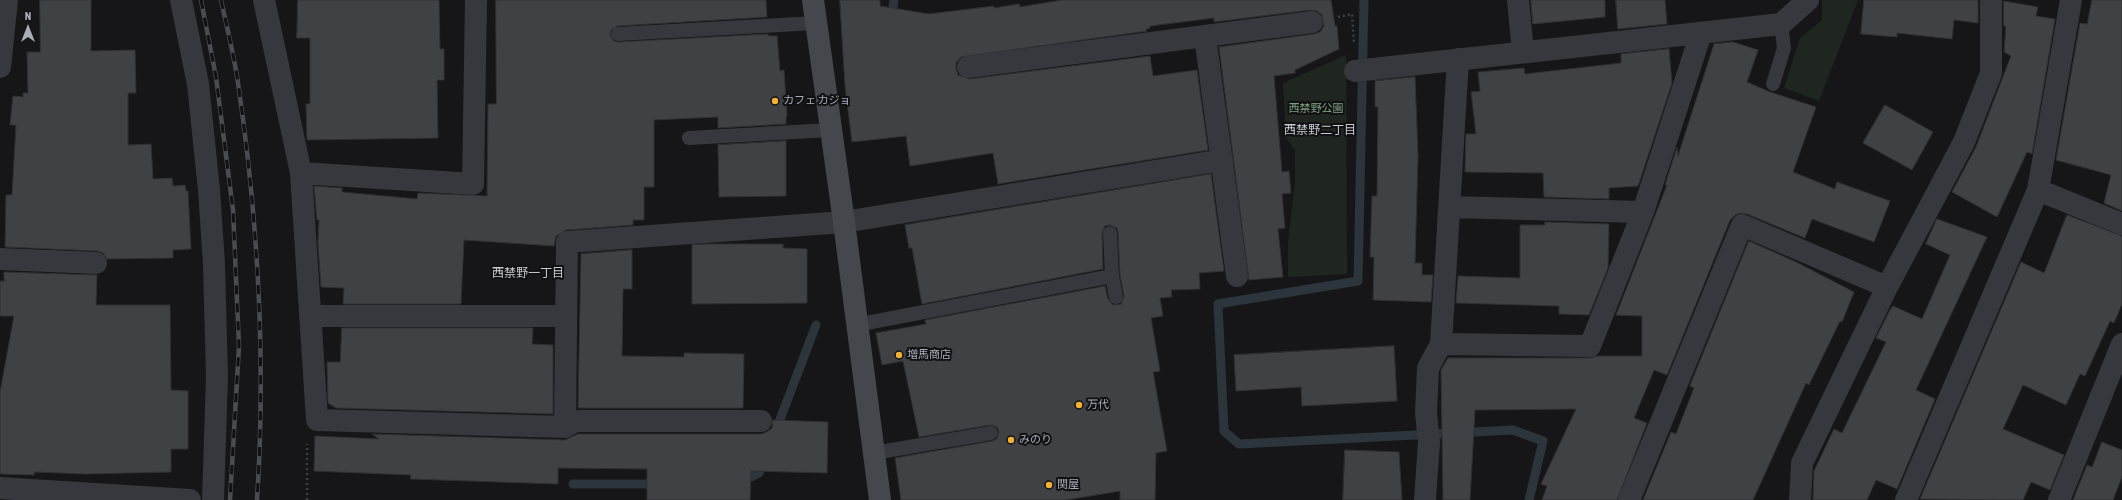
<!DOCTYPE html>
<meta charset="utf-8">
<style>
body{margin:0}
#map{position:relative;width:2122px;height:500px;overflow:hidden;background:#161618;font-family:"Asap Condensed",sans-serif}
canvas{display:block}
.north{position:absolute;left:8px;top:8px;width:40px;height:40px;-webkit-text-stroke:3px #111113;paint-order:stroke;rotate:0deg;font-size:11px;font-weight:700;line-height:16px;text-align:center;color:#a8adb8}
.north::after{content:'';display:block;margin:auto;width:14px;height:18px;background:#a8adb8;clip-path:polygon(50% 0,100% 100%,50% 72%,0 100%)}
</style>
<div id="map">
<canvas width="2122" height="500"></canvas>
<div class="north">N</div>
</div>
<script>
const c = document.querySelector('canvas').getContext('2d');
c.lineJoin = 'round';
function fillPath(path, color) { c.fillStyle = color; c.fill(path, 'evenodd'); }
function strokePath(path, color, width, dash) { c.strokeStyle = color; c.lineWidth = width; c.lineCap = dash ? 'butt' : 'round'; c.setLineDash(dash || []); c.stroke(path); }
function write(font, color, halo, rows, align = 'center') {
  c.font = font + ' "Asap Condensed","Noto Sans JP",sans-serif'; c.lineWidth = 4; c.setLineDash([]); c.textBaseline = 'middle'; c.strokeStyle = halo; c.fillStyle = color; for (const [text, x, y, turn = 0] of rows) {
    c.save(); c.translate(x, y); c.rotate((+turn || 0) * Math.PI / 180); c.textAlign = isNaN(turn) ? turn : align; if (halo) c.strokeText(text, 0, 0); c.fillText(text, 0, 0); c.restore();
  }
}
fillPath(new Path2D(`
 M1822,0H1858L1819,101L1784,88L1800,38L1822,20Z
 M1346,55L1347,274L1288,277V241L1295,183V150L1286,138L1283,83Z`), '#1e261f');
strokePath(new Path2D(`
 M1364,0L1358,281L1218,304L1224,431L1239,444L1513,430L1543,441L1529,500
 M891,20L894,0
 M776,430L816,325
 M741,482L759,473L764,461
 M573,484H658`), '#2c353c', 9);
const building = new Path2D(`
 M40,0H91V51L135,50L136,93H128V145L151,144L153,179L172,178L173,186L185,185L186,191H188L191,249L173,250V258L107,259L103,253L97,251L5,247L6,195H12L16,125H10L13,96L23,97V93H28L27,52H40Z
 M298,0H439L440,49H444V80H437L438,138L307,140L306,104H310V38H297Z
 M496,0H766L767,17L618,26L611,30L610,35L614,41L618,42L768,34L769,36H777L780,71L784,70L787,116H786V124L718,128V117L654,120V187H644V220H633V225L566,230L556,236L554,246L464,240L461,304H343L344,288L321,287L318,243L319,220H317L314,186L342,188V192L417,199L418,193L487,196L488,104H496Z
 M840,0H880V6L929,14L994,6V8L1019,4L1020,7L1062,0H1331L1335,26H1337L1339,49L1295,70V73L1274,76L1282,172L1289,171L1291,193L1282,194L1285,228L1278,229L1283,277L1249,280L1219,47L1314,34L1320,32L1324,26L1322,15L1317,11L1310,10L1214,22V18L1150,26V28L1146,29L1147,31L961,57L956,63V69L958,75L969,79L1150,56L1153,76L1197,70L1208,150L998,184L993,153L910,166L906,136L852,142L845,86Z
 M1531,0H1605V17L1533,24Z
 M1616,0H1665L1667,24L1618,29Z
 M1864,0H1978V23L1954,20L1952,39L1897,33V37L1861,34Z
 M2092,0H2122V211L2104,203L2111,175L2056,160L2080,23L2087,24Z
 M2004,1L2038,7L2036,16L2055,19L2032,154L2027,152L1997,217L1952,192L1976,147L2011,56L2004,52L2006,26H2004Z
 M1733,42L1758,50L1747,82L1770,92L1816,107L1793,172L1835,189L1837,182L1890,201L1874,242L1812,219L1805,238L1747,214L1741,213L1735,215L1730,220L1667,375L1654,370L1634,418L1647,423L1617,500H1542L1547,486L1541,484L1576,409L1475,410L1470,500H1443L1441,370L1448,358H1590L1597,356H1642V316L1616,315L1667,185H1665L1677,147L1678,156L1714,44Z
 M1669,49L1672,83L1638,186L1609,188V199L1544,197L1543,173L1465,172L1466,134H1476L1471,92L1480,91L1478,72L1524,68L1525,74L1621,63V54Z
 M1415,77L1418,156L1415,263H1422V275H1433L1431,302L1373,300L1374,257H1370L1372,196H1377L1378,107H1375V81Z
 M1885,105L1933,132L1912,170L1863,143Z
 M786,141V196L719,197L718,145Z
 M1211,174L1224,271L1199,273L1200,289L1171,290L1172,297L1160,298L1163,316L1151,318L1160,371L1153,372L1167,451L1156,453L1155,500H1120V491L1066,500H901L895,458L992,441L997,439L999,432L997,427L990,425L919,437L903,361L882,365L876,333L926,324L925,320L1105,286L1108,299L1113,305L1121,304L1124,296L1120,275L1118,232L1117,228L1110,225L1105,226L1102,233L1103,269L922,304L912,248H909L905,225Z
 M2067,215L2122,236V304L2114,323L2110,321L2085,376L2080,374L2066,405L2023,385L2003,429L2064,455L2050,490L2031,482L2023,500L1920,499L2021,262L2044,273Z
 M1937,219L1987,237L1916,390L1935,399L1897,489L1876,480L1867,500H1813L1814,471L1834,429L1842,433L1886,342L1876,338L1890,310L1893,306L1922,319L1950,255L1926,244Z
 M1545,222L1609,224L1608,268L1589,315L1559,314V306L1456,303L1458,276L1520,278V225H1545Z
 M1749,241L1796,262L1854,292L1842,322L1840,321L1809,385L1806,383L1753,500H1643L1671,432L1676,434L1694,388L1690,386Z
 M706,244H783V248L807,249V303L692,304V245Z
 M632,250V289H623L622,356L684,357V353L744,354L743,408H578L581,254Z
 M4,272L97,275L96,305H170L171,390L188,391V449H171V472L86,474L34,472V475L0,474V392L14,316H0V281H4Z
 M342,328H533L532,344L553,345V414L336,408L328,403L327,362H340Z
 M1394,346L1397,401L1302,406L1301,387L1236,391L1234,355Z
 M773,420L828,422L827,473L751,471L750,500H647V469L558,468V484L410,479L411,475L314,471L315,436L379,439L372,434L565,440L578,434H761L767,432L772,428Z
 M2102,442L2122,450V477L2113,500H2073L2087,465L2092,467Z
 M1345,450L1399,452L1402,500H1343Z`);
fillPath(building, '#404145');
strokePath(building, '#303034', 1);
strokePath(new Path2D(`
 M1338,17L1352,14L1354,44
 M307,500V444`), '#3d3f44', 2.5, [2, 3]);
strokePath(new Path2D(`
 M618,34L816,23
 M1773,84L1784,48L1781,24
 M689,138L830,130
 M1110,233L1112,276L1116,297
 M856,325L1112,276
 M874,453L991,433`), '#37383d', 14);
strokePath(new Path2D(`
 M181,0L198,84L209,190L214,264L217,377L213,500
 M264,0L301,173L473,184L476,0
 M1518,0L1523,52
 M1205,36L1237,276
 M0,67L7,0
 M968,67L1312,22
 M1355,71L1781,24L1808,0
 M301,173L317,420L565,427L575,421H761
 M2038,190L2122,224
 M1450,207L1643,212
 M0,259L96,263
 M310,316H565
 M1441,344L1590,346L1643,212L1701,33
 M565,427L567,242L844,222L1222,160
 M0,488L190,500
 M1425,500L1429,442L1426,413L1428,368L1441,344L1458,59
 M1629,500L1742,225L1887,287
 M1800,500L1802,463L1887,287L1964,142L1991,73V0
 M1906,500L2038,190L2071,0
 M2059,500L2122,344`), '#37383d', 22);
strokePath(new Path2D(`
 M813,0L844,222L880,500`), '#45474d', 22);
const rail = new Path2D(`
 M201,0L216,77L233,210L239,346L230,500
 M221,0C227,28 234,55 238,83C258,219 266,363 257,500`);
strokePath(rail, '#4a4c52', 4.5);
strokePath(rail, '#111113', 3, [9]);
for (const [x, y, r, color] of [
 [775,101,4,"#f2b134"],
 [899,355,4,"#f2b134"],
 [1079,405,4,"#f2b134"],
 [1011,440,4,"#f2b134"],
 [1049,485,4,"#f2b134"]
]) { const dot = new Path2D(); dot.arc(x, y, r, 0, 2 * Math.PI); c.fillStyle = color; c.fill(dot); strokePath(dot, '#111113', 1.5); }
write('11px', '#a8adb8', '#111113', [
 ["カフェ カジョ",783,101],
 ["増馬商店",907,355],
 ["万代",1087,405],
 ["みのり",1019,440],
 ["関屋",1057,485]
], 'left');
write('11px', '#7fa381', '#111113', [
 ["西禁野公園",1316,109]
]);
write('12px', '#c9ccd4', '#111113', [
 ["西禁野二丁目",1320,130],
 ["西禁野一丁目",528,273]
]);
</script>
